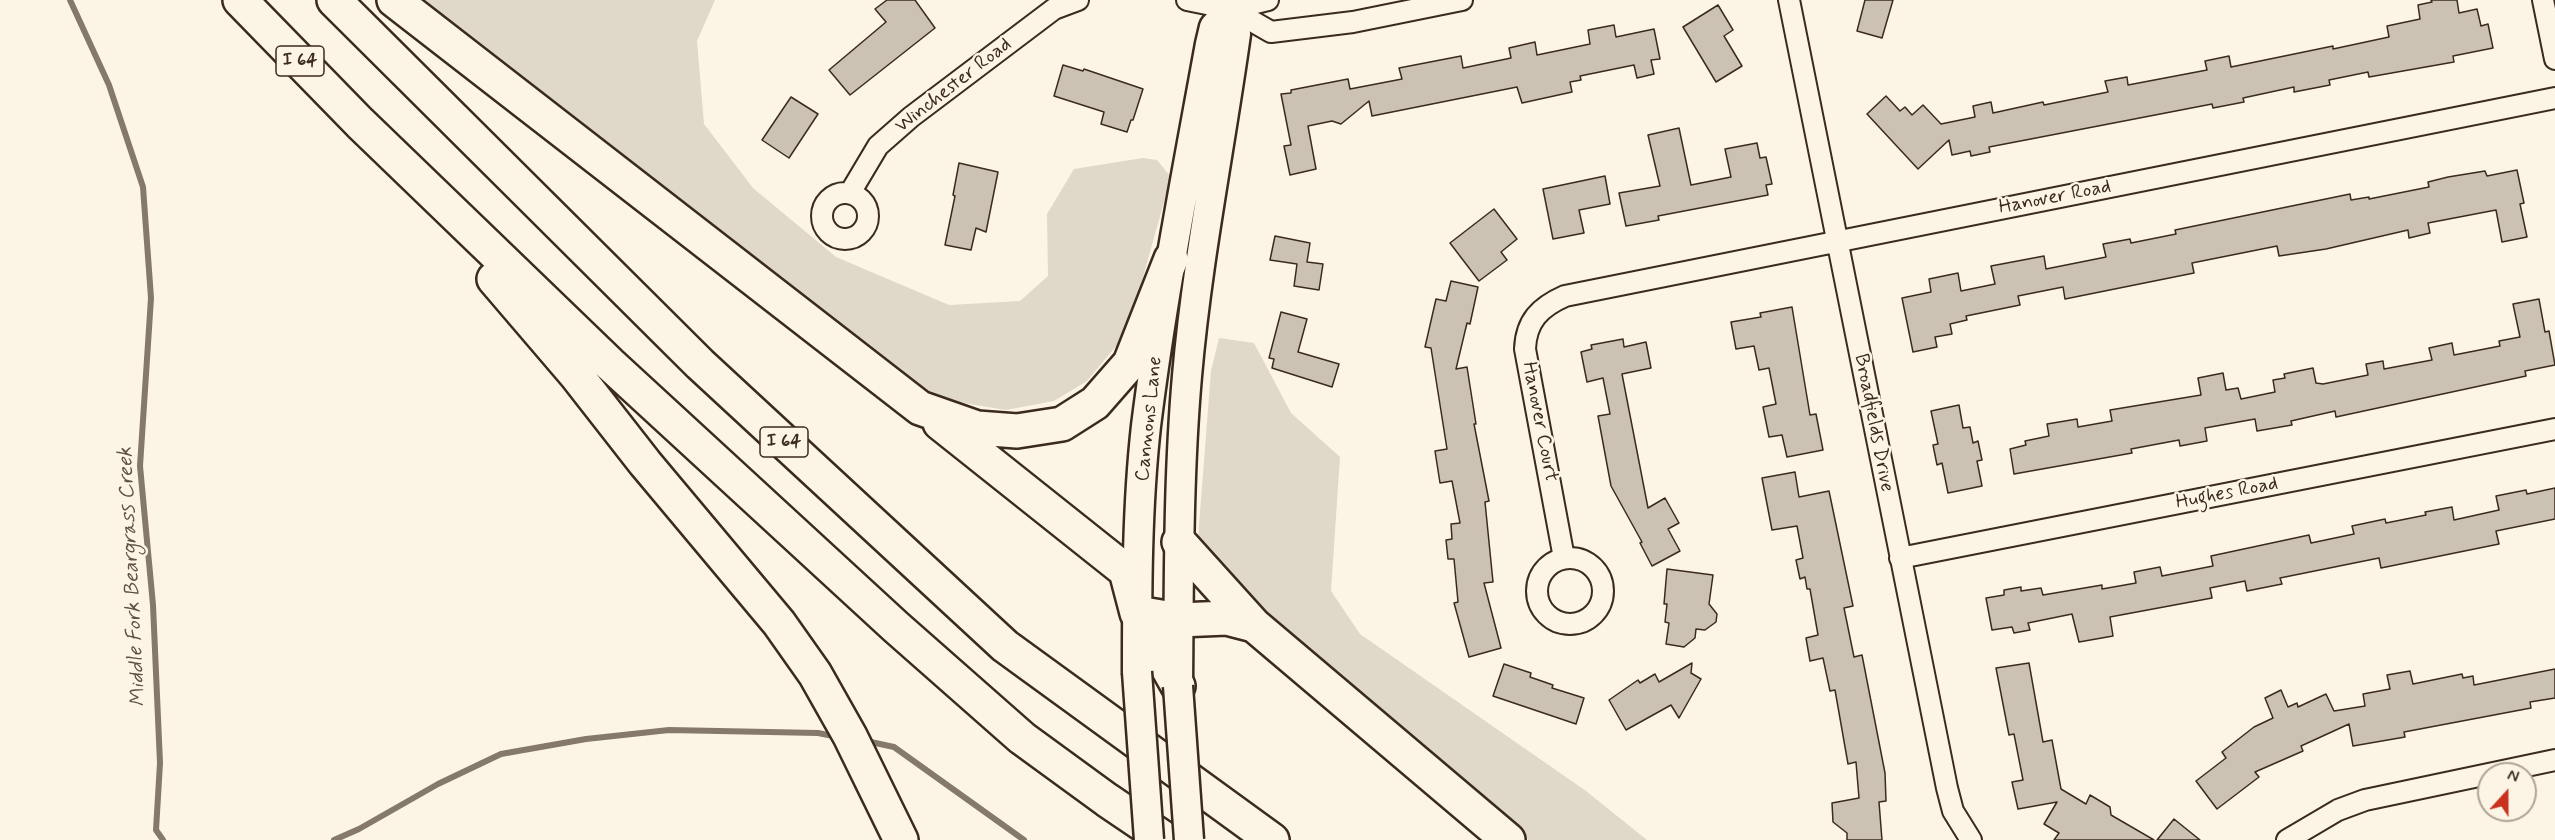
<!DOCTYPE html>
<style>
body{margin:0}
#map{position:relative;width:2555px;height:840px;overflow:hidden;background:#fcf5e5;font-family:Mynerve,sans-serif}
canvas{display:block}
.north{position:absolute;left:2477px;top:762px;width:60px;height:60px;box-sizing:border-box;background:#fcf5e5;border:2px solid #afa495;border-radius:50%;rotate:21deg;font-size:16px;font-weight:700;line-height:24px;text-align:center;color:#3b2a1e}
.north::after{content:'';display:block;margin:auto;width:21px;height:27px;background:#c8321e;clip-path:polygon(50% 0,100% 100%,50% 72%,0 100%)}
</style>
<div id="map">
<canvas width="2555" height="840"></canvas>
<div class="north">N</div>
</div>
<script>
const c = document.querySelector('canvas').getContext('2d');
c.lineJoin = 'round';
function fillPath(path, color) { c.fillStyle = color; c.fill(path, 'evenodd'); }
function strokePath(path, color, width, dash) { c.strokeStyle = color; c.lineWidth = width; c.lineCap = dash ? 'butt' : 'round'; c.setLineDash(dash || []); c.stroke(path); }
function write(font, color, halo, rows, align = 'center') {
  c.font = font + ' Mynerve,sans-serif'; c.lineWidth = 5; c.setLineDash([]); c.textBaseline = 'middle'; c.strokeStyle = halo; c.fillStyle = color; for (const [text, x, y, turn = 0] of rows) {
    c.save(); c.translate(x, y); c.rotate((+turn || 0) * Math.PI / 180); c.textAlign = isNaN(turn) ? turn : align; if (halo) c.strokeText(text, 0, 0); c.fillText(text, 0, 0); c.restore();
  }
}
fillPath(new Path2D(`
 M415,0H715L697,41L704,124L753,188L836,257L949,305L1020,301L1048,276L1047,214L1074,169L1143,158L1157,160L1171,177L1136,302L1117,345L1087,381L1054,401L1006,410L957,402L917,386Z
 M1219,338L1254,343L1291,413L1340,457L1331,591L1360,634L1586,791L1647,840H1529L1377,712L1230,582L1198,538L1211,371Z`), '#e0d8c8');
strokePath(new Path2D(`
 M70,0L109,85L143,187L151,298L140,466L153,605L160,763L156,830L163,840
 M866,741L894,747L1024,840
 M334,840L359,829L438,784L501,754L586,739L669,730L818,733L838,737`), '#85796b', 6);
const building = new Path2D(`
 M887,0H915L935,28L850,95L829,70L886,22L875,9Z
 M1865,0H1893L1882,38L1857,31Z
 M2431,0H2457L2459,13L2477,9L2481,26L2488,24L2493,48L2453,56L2454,62L2369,77L2368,72L2329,80L2330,85L2294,92V87L2243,98L2244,102L2213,108L2212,104L2036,138L1989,147L1990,152L1971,156L1970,151L1952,155L1949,140L1918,169L1867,114L1886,96L1900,111L1905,107L1912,115L1923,105L1941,124L1975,117L1973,106L1991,102L1993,113L2043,102L2044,105L2108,92L2105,81L2127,77L2128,85L2207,70L2205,61L2229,56L2231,67L2333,46V49L2389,37L2387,26L2420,19L2418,5L2432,2Z
 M1718,5L1733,30L1724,36L1742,66L1716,82L1683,27Z
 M1614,25L1616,37L1654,29L1660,59L1651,60L1654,74L1637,78L1634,65L1580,76L1581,80L1570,82L1572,92L1522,103L1517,87L1372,116L1369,101L1341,124L1332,121L1308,126L1316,169L1290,175L1284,146L1291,145L1281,94L1291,93V90L1348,79L1350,89L1402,79L1399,68L1461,56L1463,68L1511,58L1509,48L1535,42L1537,55L1590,44L1588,30Z
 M1063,65L1083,71L1084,69L1143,89L1133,120H1131L1127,132L1101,124L1104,112L1054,96Z
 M791,97L818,114L789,158L762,140Z
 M1679,128L1691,185L1731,177L1725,149L1757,143L1760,158L1766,157L1772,184L1766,185L1768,195L1658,216L1659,220L1626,226L1619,193L1660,186L1648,135Z
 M959,163L998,172L986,232L976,228L971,250L945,245L955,196L953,195Z
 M2517,170L2524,203L2520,204L2527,237L2502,242L2496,210L2428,223L2430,233L2409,238L2408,230L2326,249L2279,256L2277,246L2192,263L2194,273L2065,299L2063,287L2018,296L2020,305L1966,316L1967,320L1950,324L1952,334L1935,337L1937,347L1913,352L1902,298L1931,292L1929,279L1958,273L1961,291L1995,284L1991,266L2044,256L2046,269L2106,257L2103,244L2130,239L2131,243L2176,234L2175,230L2350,194L2351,200L2369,197V199L2429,187L2428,182L2448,177L2485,171L2487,176Z
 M1605,176L1610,204L1579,210L1584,233L1553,239L1543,189Z
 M1494,209L1517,239L1501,252L1507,260L1479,281L1450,243Z
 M1275,236L1310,243L1307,262L1323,264L1319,290L1294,286L1297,264L1270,260Z
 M1451,281L1478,287L1470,324L1467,323L1456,369L1467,367L1476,424H1474L1489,501L1485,502L1493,582L1484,583L1501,648L1469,657L1454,603L1458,602L1454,559H1448L1446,540L1452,539L1451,524L1460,523L1452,481L1440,483L1435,451L1447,449L1431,348L1425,347L1436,299L1446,301Z
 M2539,299L2545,332L2549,331L2555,365L2525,371L2526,376L2336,417L2335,411L2291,421L2292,425L2257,431L2255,419L2205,428L2207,441L2180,446L2179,440L2131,449L2132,453L2014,474L2010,449L2026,445L2025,441L2049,436L2047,424L2077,419L2078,427L2112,421L2110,410L2201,395L2198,378L2223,373L2226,390L2238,388L2241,399L2275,392L2273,380L2285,378L2284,374L2313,368L2316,383L2323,384L2368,375L2366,364L2383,361L2384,369L2432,360L2429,348L2452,343L2454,355L2500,346L2499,341L2520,337L2513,304Z
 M1792,307L1810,415L1816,414L1823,450L1787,457L1782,435L1769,437L1763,407L1776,404L1769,368L1759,370L1754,346L1736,349L1731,322L1761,317L1760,313Z
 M1281,312L1307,319L1298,352L1339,364L1332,387L1272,368L1274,359L1269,358Z
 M1623,339L1624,347L1646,342L1651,368L1622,374L1648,508L1665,498L1679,523L1668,529L1680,551L1652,566L1640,543L1642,542L1611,486L1598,416L1610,414L1603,378L1587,382L1581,352L1592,349L1591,345Z
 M1959,405L1963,428L1970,427L1973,443L1978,441L1982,460L1977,461L1982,486L1948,493L1942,463L1937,465L1933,445L1938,444L1931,411Z
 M1795,472L1799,497L1829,491L1853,606L1844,608L1854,657L1862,655L1885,773L1886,801L1879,802L1882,840H1847V833L1833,822L1832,803L1859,798L1856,762L1848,764L1835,690L1830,691L1823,658L1810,661L1806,638L1818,635L1810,589H1807L1805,577L1800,579L1796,560L1803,558L1797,526L1772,530L1762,478Z
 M2555,488V519L2496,531L2499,544L2381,568L2379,558L2280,578L2282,584L2247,591L2245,581L2210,588L2212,598L2110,617L2113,636L2079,642L2072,614L2028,623L2030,630L2014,633L2012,627L1992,630L1986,598L2004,595V590L2021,587V591L2041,588L2043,595L2102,585V589L2136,583L2134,572L2160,567L2162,576L2213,566L2211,556L2309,535L2311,543L2354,534L2352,526L2385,519L2386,523L2426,515L2425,512L2452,507L2454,520L2499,510L2496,496L2526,490L2527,494Z
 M1667,569L1713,575L1709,604L1717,614L1716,622L1705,630L1696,629L1695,638L1684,647L1666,644L1669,623L1665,622L1667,604H1664Z
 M1692,663L1691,673L1701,679L1679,718L1671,705L1626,730L1609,700L1638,680L1640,683L1655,674L1659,682Z
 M2029,663L2043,742L2052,740L2061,789L2086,804L2090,795L2110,807L2111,815L2154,840H2054L2059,833L2044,824L2057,802L2018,809L2012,782L2023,780L2014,734L2009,735L1996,668Z
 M1504,664L1531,673L1530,677L1553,685L1552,688L1584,698L1576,724L1493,696Z
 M2555,669V698L2530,702L2531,708L2404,732L2405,737L2353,746L2349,724L2301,746L2303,751L2255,772L2259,777L2217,809L2196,781L2226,758L2222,752L2254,727L2273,718L2265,698L2281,690L2288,707L2297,703L2298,707L2326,694L2334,711L2365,706L2363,694L2390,689L2387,675L2410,671L2413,684L2462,674L2463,678L2473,676L2474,685Z
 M2174,819L2200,840H2157Z`);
fillPath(building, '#ccc2b3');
strokePath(building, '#3b2a1e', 1.5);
const street = new Path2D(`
 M1187,0L1231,9L1271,32L1353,22L1462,0
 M1789,0L1947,788L1953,811L1971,840
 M2543,0L2555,59
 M1231,9L1268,0
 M850,193L878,146L911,117L1054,9L1078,0
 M822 216a23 23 0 1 1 46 0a23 23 0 1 1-46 0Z
 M1537 591a33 33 0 1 1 66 0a33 33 0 1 1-66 0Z
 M1564,558L1525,349C1526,321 1540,307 1565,296L2555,98
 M1900,558L2555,429
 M2287,840L2338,810L2365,800L2555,760`);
const secondary = new Path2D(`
 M1137,672C1137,590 1137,507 1146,426C1162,298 1187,171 1210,44L1214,27L1231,9L1233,0
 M1178,686C1179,583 1178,479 1187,376C1197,261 1220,148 1236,34L1231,9`);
const highway = new Path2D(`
 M240,0L360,123L610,364L896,627L1022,738L1107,800L1166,840
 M334,0L700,364L1005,646L1272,840
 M394,0L920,408L977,428L1017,431L1062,424L1095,403L1130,363L1171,259
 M494,279L577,376L645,463L779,623L815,674L850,736L901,840
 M940,423L1126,571L1137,613L1178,686
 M1179,542L1254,625L1508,840
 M1137,613L1179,620L1227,618L1254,625`);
strokePath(street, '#3b2a1e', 24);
strokePath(secondary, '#3b2a1e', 33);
strokePath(highway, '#3b2a1e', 38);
strokePath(street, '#fcf5e5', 20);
strokePath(secondary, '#fcf5e5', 28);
strokePath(highway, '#fcf5e5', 33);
const secondaryBridge = new Path2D(`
 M1137,672L1149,840
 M1178,686L1189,840`);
strokePath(secondaryBridge, '#3b2a1e', 33, []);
strokePath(secondaryBridge, '#fcf5e5', 28);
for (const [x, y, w] of [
 [300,61,48],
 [784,442,48]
]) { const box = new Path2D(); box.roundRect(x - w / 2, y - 15, w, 30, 4.5); c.fillStyle = '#fcf5e5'; c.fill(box); strokePath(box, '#3b2a1e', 1.5); }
write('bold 18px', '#3b2a1e', null, [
 ["I 64",300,61],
 ["I 64",784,442]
]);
write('20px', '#3b2a1e', '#fcf5e5', [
 ["Winchester Road",954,86,-38],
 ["Hanover Road",2055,198,-11],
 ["Cannons Lane",1150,419,-84],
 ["Hanover Court",1539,422,79],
 ["Broadfields Drive",1873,423,79],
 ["Hughes Road",2227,494,-11]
]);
write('italic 21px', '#605144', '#fcf5e5', [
 ["Middle Fork Beargrass Creek",133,577,-93]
]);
</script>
